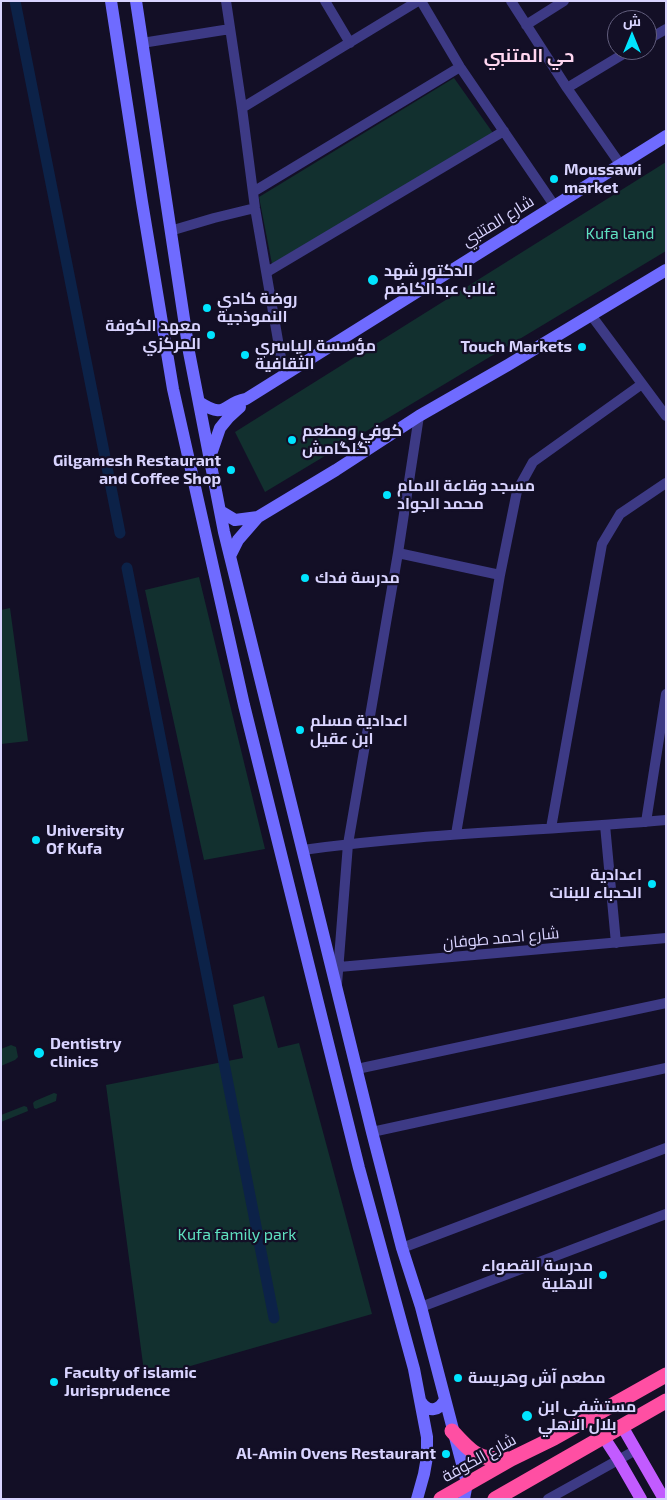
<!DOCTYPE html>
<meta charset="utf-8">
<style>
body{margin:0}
#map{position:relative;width:667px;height:1500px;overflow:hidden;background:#130f26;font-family:"Exo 2",Cairo,sans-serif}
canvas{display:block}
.frame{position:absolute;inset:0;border:2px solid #d9d4ff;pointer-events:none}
.north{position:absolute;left:607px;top:10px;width:50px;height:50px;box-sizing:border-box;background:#130f26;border:1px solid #625e7d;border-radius:50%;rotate:0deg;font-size:14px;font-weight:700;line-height:20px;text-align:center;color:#d9d4ff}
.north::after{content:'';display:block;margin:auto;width:18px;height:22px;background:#00e5ff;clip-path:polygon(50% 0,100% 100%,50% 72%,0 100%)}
</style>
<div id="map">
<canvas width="667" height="1500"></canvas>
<div class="frame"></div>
<div class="north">ش</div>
</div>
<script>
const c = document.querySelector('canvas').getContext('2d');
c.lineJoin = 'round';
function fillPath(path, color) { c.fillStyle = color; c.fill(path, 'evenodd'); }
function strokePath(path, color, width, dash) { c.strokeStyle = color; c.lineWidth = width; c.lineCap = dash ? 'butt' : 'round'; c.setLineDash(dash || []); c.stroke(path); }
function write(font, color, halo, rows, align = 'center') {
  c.font = font + ' "Exo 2",Cairo,sans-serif'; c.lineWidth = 4.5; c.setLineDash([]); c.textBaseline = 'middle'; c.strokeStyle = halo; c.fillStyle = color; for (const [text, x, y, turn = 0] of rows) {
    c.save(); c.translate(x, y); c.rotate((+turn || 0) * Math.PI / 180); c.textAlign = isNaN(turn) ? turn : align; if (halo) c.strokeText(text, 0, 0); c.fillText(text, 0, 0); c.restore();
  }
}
fillPath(new Path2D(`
 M454,78L493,133L272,264L259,197Z
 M666,162V251L265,492L235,432Z
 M199,577L265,849L204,860L145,590Z
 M10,608L28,741L1,744V610Z
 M264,996L278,1048L299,1043L372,1314L145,1379L106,1085L243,1058L233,1005Z
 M11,1045L16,1047L18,1057L15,1060L1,1066V1049Z
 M54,1093L57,1094L56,1101L36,1109L34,1108L33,1103L35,1101Z
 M24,1106L27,1107L28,1111L1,1122V1115Z`), '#12302f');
strokePath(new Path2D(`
 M15,1L120,533
 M127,568L274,1318`), '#0c2248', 11);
strokePath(new Path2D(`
 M226,1L242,108L255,208L284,375
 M325,1L350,43
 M421,1L460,67L554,205
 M511,1L567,88L620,164
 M526,25L564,1
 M647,40L666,29
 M142,43L230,29
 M567,88L630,50
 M242,108L418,1
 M253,192L460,67
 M170,231L214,218L255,208
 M267,272L504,131
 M591,315L666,416
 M398,553L500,575
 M646,822L666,694
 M605,825L616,943
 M551,828L602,544L620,514L666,483
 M456,834L500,575L517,491L533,462L642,384
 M303,850C423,833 545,831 666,820
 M339,967L666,938
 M337,984L348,844L398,553L419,416
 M357,1069L666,1003
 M372,1132L666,1068
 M402,1248L666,1148
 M421,1307L666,1214
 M548,1499L636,1450`), '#3d3a85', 10);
strokePath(new Path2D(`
 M111,1L142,202L173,389L244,705L359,1168L414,1369L427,1437V1457L424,1474L417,1499
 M136,1L189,352L224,532L372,1132L402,1248L421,1307L467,1483L464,1499
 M199,402C227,420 221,404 246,399L666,136
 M210,457L220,428L229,417L240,407
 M220,511L235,520L258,517
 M230,556L238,540L258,517L336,470L419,416L508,365L666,270
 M421,1402C428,1413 440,1411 445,1399`), '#6f6bff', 12);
strokePath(new Path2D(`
 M622,1426L664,1499
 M603,1436L618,1459L641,1499`), '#c25bff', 12);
strokePath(new Path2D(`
 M452,1431C473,1454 477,1460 510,1459
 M441,1499L511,1459L554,1438L666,1375
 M495,1499L666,1401`), '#ff4fa3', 15);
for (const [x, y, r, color] of [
 [554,179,5,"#00e5ff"],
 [373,280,6,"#00e5ff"],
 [207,308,5,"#00e5ff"],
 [211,335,5,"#00e5ff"],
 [582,347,5,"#00e5ff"],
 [245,355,5,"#00e5ff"],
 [292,440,5,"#00e5ff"],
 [231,470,5,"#00e5ff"],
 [387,495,5,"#00e5ff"],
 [305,578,5,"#00e5ff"],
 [300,730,5,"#00e5ff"],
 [36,840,5,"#00e5ff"],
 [652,884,5,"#00e5ff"],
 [39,1053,6,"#00e5ff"],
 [603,1275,5,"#00e5ff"],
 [458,1378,5,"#00e5ff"],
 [54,1382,5,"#00e5ff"],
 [527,1416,6,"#00e5ff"],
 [446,1454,5,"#00e5ff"]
]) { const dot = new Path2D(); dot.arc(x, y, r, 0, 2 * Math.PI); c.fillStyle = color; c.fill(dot); strokePath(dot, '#130f26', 2); }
write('bold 16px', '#d9d4ff', '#130f26', [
 ["Moussawi",564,170],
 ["market",564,188],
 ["الدكتور شهد",384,271],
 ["غالب عبدالكاضم",384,289],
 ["روضة كادي",217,299],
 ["النموذجية",217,317],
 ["معهد الكوفة",201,326,"right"],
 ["المركزي",201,344,"right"],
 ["مؤسسة الياسري",255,346],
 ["الثقافية",255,364],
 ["Touch Markets",572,347,"right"],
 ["كوفي ومطعم",302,431],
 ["گلگامش",302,449],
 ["Gilgamesh Restaurant",221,461,"right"],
 ["and Coffee Shop",221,479,"right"],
 ["مسجد وقاعة الامام",397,486],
 ["محمد الجواد",397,504],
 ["مدرسة فدك",315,578],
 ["اعدادية مسلم",310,721],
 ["ابن عقيل",310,739],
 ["University",46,831],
 ["Of Kufa",46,849],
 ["اعدادية",642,875,"right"],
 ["الحدباء للبنات",642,893,"right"],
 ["Dentistry",50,1044],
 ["clinics",50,1062],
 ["مدرسة القصواء",593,1266,"right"],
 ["الاهلية",593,1284,"right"],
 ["Faculty of islamic",64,1373],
 ["Jurisprudence",64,1391],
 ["مطعم آش وهريسة",468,1378],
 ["مستشفى ابن",538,1407],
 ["بلال الاهلي",538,1425],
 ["Al-Amin Ovens Restaurant",436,1454,"right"]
], 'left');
write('16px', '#d9d4ff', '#130f26', [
 ["شارع المتنبي",498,221,-32],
 ["شارع احمد طوفان",501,938,-5],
 ["شارع الكوفة",479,1458,-29]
]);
write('16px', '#5fe0c0', '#130f26', [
 ["Kufa land",620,234],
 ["Kufa family park",237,1235]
]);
write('bold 18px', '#ffd6f0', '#130f26', [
 ["حي المتنبي",529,56]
]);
</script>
